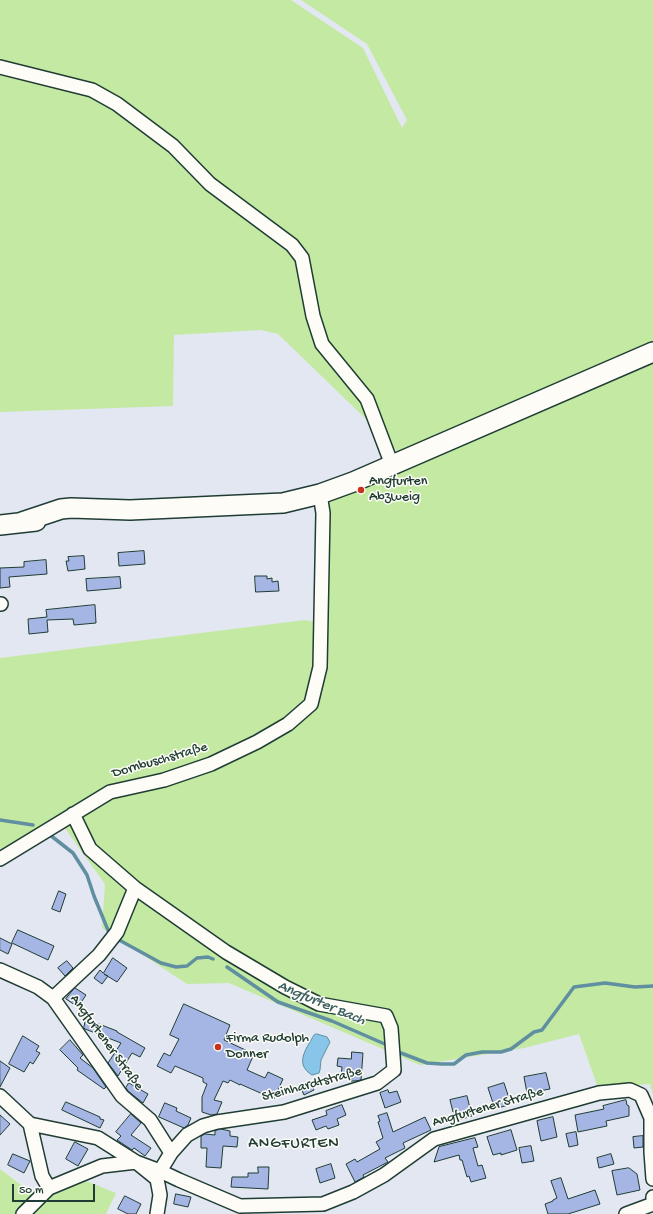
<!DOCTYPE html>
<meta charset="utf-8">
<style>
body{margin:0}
#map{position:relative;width:653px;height:1214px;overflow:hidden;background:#e3e7f1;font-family:"Gochi Hand",sans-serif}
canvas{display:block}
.scale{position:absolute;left:12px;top:1184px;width:83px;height:18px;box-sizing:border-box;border:2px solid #1f3d34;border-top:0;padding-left:5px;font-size:12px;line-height:14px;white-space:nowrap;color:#1f3d34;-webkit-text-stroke:3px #fdfcf7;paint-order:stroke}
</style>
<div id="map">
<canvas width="653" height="1214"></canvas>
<div class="scale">50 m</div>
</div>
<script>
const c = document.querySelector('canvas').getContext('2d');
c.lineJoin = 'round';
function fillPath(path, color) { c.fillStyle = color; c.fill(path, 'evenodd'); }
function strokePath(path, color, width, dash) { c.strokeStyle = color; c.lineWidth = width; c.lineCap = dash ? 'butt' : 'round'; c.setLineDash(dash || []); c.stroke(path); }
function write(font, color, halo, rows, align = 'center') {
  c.font = font + ' "Gochi Hand",sans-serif'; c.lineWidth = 3; c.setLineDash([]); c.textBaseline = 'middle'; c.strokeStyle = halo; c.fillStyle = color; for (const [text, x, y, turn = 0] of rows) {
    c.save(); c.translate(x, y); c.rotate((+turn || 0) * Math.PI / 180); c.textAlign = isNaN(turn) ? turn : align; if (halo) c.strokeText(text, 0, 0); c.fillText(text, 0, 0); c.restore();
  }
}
fillPath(new Path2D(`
 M0,0H291L363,48L402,128L407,120L367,44L301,0H653V346L404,452L397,451L391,445L377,416L367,420L278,334L261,330L174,335L173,406L0,412Z
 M653,357V1095L650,1084L598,1088L579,1034L524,1048L420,1065L229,983L187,984L102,928L105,884L59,820L0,854V658L305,620L314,622V664L309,691L317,698L328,506L335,496Z
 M0,1169L37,1197L86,1181L116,1193L106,1214H0Z`), '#c4e9a3');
const water = new Path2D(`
 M317,1034L327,1037L330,1042L321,1060L320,1070L319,1073L312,1075C294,1064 306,1049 314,1035Z`);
fillPath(water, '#89c5e8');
strokePath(water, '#5f8fa0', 1);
strokePath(new Path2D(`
 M0,820L33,825
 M50,835L73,853L87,875L94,896L110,935L161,963L176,967L187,966L197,958L208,957L213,959
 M227,967L278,1002L332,1021L387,1045
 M401,1053L427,1063L442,1064H454L466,1055L482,1052H501L511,1049L534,1032L542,1030L574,987L605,983L635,987L653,986`), '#5f8fa0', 3.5);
const building = new Path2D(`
 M144,551L145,564L119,566L118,553Z
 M84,556L85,569L68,571L66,561H69L68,557Z
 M46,560L47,574L9,577L10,587L0,588V568L24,567V562Z
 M255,576H267V579L272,578V582L278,581L279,591L256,592Z
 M120,577L121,588L87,591L86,579Z
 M95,605L96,623L74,625L73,619L47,620L48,632L29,634L28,619L47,617L46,610Z
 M59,891L66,894L60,912L52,909Z
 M18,930L54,946L48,960L12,943Z
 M0,938L12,944L8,954L0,950Z
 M113,958L127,968L117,982L104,974L108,976L102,984L94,978L100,970L103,973Z
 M67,961L73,968L65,976L58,968Z
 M75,988L86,995L78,1007L66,999Z
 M184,1004L230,1025L224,1040L254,1054L247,1070L265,1078L268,1072L283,1079L274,1099L240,1084V1085L230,1080L228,1083L223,1081L214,1100L222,1102L217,1114L211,1115L202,1112V1097L207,1084L203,1082V1078L175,1066L171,1073L157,1066L164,1053L170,1056L179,1039L170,1035Z
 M86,1019L117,1031V1032L145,1048L140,1057L132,1053L118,1076L108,1063L121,1043L85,1029L84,1028Z
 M23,1036L39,1046L36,1051L40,1053L33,1064L30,1062L24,1072L9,1064Z
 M70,1040L83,1055L80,1058L93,1068L106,1087L104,1089L77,1070L78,1068L60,1050Z
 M352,1052L363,1053L361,1080L355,1081H351L352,1078L341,1077L342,1067L337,1066L338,1058L351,1059Z
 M0,1061L10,1068L0,1087Z
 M546,1073L550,1089L527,1093L524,1077Z
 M310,1081L314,1090L304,1095L300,1086Z
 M129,1083L148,1094L143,1103L128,1091L126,1088Z
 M504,1083L511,1104L495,1109L488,1088Z
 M388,1090L389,1093L397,1091L401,1102L385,1108L380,1093Z
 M467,1096L472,1116L459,1120L456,1111L453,1112L450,1100Z
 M626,1100L627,1105L629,1106V1116L606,1121L607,1126L578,1132L575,1115L604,1109L603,1106Z
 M66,1102L100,1117V1119L104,1120L100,1128L62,1110Z
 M165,1103L177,1108L176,1111L191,1118L188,1125L184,1128L159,1117Z
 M342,1105L346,1115L337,1119L339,1125L328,1129L326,1126L316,1130L312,1120L327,1115L326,1111Z
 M387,1113L393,1132L425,1117L431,1130L403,1143L405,1148L385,1158L388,1162L363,1175L364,1177L355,1182L346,1164L355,1159L357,1162L380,1149L376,1142L383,1138L378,1122L380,1121L378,1116Z
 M131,1114L141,1123L131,1135L151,1148L145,1156L134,1148L132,1150L117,1140L121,1136L116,1132Z
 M0,1115L10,1124L0,1135Z
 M553,1117L557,1137L541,1141L537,1121Z
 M221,1129L230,1131V1136L238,1137L237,1147L223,1146L221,1168L206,1167L207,1148H201V1136L205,1134L215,1135V1131Z
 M511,1130L517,1150L501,1155V1153L493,1155L487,1137Z
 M576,1132L578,1145L569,1147L566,1134Z
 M643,1136V1147L634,1148L633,1137Z
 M475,1138L478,1147L473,1148L478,1166L482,1165L486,1178L471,1182L469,1176L467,1177L462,1160H460L459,1155L434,1162L439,1147Z
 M75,1142L88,1149L78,1166L66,1159Z
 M531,1146L534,1161L522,1163L519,1148Z
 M13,1154L30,1161L24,1173L8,1165Z
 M611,1154L614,1164L599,1168L597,1158Z
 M331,1164L335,1178L320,1183L316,1169Z
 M258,1167H269L268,1189L231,1187L232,1177H248V1173H258Z
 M629,1168L637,1174L640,1190L617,1195L612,1171Z
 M561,1178L568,1199L595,1190L600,1204L568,1214H548L545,1204L553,1201V1200L557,1198L551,1181Z
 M176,1194L191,1197L188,1207L174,1204Z
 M125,1196L141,1204L136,1214H128L118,1209Z`);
fillPath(building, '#a5b5e4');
strokePath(building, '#1f3d34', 1);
const street = new Path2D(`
 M0,67L92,90L117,104L173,146L210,184L292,245L302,258L313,316L322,344L367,399L392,465
 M0,604H1
 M73,814L90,849L135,888L226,952L285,987L319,1004L386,1016L391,1028L394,1070L377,1083L284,1112L217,1122L203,1126L187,1135L171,1153L160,1171
 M0,859L110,792L164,780L211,764L257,742L288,724L311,704L320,667L323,513L320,494
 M0,970L38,987L53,998L122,1096L150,1120L171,1153
 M53,998L99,955L117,932L135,888
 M0,1096L30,1124L98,1138L136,1162L160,1171L179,1180L240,1206L323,1204L353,1192L384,1175L434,1139L599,1093L630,1090L641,1095L651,1118V1152L653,1179
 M49,1188L102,1166L136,1162L157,1179L160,1195L157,1214
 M23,1214L49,1188L42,1176L30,1124
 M626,1214L653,1204V1197`);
const secondary = new Path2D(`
 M22,522L61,509L71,508L130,510L283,503L320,494L353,482L653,352
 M0,525L36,521`);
strokePath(street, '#1f3d34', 16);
strokePath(secondary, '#1f3d34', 22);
strokePath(street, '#fdfcf7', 13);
strokePath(secondary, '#fdfcf7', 19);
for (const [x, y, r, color] of [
 [361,490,4,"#c8321e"],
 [218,1047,4,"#c8321e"]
]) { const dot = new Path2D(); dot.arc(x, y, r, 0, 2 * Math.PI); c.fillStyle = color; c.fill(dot); strokePath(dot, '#fdfcf7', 1.5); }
write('14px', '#1f3d34', '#fdfcf7', [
 ["Angfurten",369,482],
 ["Abzweig",369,498],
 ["Firma Rudolph",226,1039],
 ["Donner",226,1055]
], 'left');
write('14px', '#1f3d34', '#fdfcf7', [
 ["Dornbuschstraße",160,761,-16],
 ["Angfurtener Straße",106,1043,54],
 ["Steinhardtstraße",312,1085,-15],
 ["Angfurtener Straße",488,1108,-16]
]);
write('italic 15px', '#3a5f61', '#fdfcf7', [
 ["Angfurter Bach",321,1004,23]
]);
c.letterSpacing = '1px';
write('16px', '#1f3d34', '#fdfcf7', [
 ["ANGFURTEN",294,1145]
]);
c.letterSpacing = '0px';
</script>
